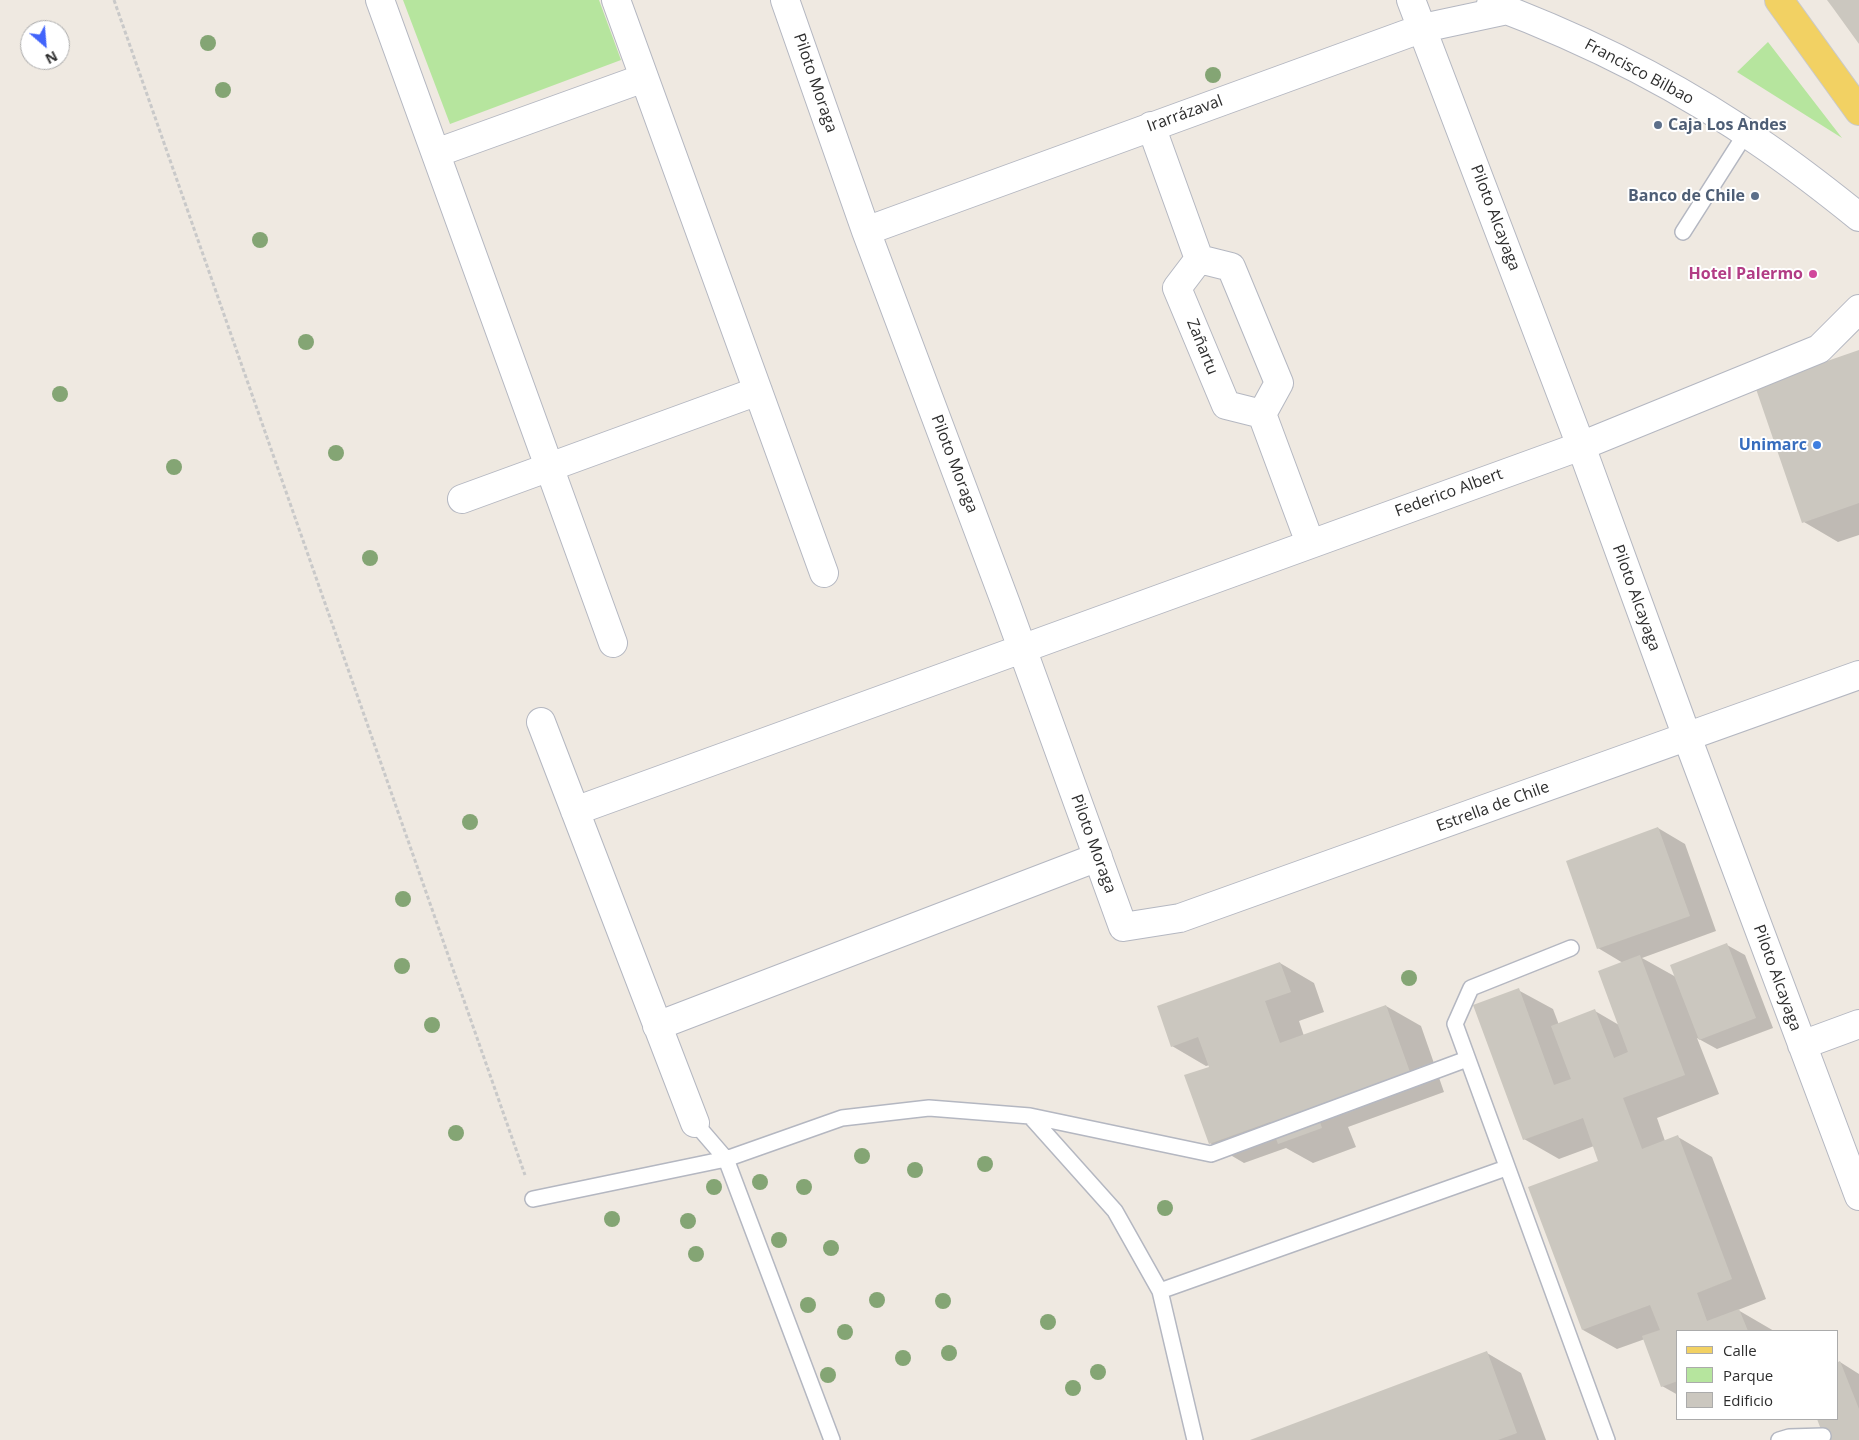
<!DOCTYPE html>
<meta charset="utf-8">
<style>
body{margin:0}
#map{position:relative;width:1859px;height:1440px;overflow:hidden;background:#efe9e1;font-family:"Open Sans",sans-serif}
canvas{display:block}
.legend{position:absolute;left:1676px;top:1330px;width:162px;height:90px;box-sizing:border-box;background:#fff;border:1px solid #ababab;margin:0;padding:6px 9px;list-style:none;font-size:15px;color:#2e2e2e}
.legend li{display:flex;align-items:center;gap:10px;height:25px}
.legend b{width:25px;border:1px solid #ababab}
.north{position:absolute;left:20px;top:20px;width:50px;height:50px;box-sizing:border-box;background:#fff;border:1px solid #ababab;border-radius:50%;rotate:153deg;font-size:14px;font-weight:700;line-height:20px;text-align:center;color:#2e2e2e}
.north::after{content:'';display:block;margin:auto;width:18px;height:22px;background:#4264fb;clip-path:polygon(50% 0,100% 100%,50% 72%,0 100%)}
</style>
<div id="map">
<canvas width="1859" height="1440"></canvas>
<ul class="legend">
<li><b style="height:6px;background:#f2d163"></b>Calle</li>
<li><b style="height:14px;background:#b6e59e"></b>Parque</li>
<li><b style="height:14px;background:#cbc7bf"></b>Edificio</li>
</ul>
<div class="north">N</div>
</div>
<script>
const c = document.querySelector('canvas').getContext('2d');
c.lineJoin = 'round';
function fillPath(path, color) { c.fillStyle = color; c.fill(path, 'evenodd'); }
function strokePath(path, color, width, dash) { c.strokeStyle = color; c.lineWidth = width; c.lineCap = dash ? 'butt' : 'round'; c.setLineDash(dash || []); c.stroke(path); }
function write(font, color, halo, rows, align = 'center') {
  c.font = font + ' "Open Sans",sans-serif'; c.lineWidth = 4; c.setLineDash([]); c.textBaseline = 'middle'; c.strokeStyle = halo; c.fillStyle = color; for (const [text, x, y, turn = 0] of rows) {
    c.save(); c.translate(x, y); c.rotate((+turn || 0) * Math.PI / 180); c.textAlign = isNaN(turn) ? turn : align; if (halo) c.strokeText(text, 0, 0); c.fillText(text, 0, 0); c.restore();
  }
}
fillPath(new Path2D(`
 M403,0H599L621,60L450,124Z
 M1768,42L1842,138L1737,72Z`), '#b6e59e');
fillPath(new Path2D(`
 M1859,351V535L1838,542L1804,522Z
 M1658,828L1685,844L1716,931L1642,958L1676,977L1727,945L1745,955L1773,1028L1717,1049L1697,1038L1719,1094L1657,1118L1665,1141L1678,1137L1712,1157L1766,1299L1738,1310L1774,1331H1678V1395L1662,1386L1645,1339L1617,1349L1583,1330L1600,1161L1594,1146L1559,1159L1524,1139L1518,990L1553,1009L1559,1025L1595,1011L1619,1025L1623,963L1598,948Z
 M1280,963L1314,983L1324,1012L1299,1021L1304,1036L1386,1006L1421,1026L1444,1092L1348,1127L1356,1147L1313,1163L1286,1148L1244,1163L1210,1143V1065L1206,1066L1172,1046Z
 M1487,1353L1521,1373L1546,1440H1253Z
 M1840,1362L1859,1374V1440H1826L1818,1419H1838V1363Z`), '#0003');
fillPath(new Path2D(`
 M1827,0H1859V44L1833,8Z
 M1859,350V503L1802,523L1755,386Z
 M1658,827L1690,916L1597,949L1566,861Z
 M1727,943L1756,1018L1699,1040L1670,965Z
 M1640,955L1685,1075L1623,1098L1642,1149L1678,1135L1732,1279L1697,1293L1707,1321L1739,1309L1748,1331H1678V1381L1661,1387L1642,1336L1660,1330L1650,1305L1582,1330L1528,1187L1598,1161L1583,1118L1523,1140L1473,1005L1519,988L1554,1085L1571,1079L1551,1026L1595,1009L1614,1058L1628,1052L1598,971Z
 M1280,962L1291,992L1265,1001L1280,1043L1386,1005L1410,1072L1315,1107L1322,1128L1278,1144L1270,1122L1209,1144L1184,1075L1209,1067L1198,1037L1171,1047L1157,1006Z
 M1487,1351L1517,1433L1498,1440H1250Z
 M1840,1361L1859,1409V1440H1825L1817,1419H1838V1362Z`), '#cbc7bf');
const lane = new Path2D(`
 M1683,232L1746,133
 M1571,948L1471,988L1455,1024L1607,1440
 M1030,1116L1115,1211L1160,1291L1195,1440
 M695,1123L726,1159L832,1440
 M533,1199L726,1159L842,1118L929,1108L1030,1116L1211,1154L1467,1059
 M1160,1291L1506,1168
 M1779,1440L1789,1437L1823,1436`);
const street = new Path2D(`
 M380,0L613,643
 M616,0L824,573
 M785,0L866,231L1006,604L1123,927L1180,918L1859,675
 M1411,0L1581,446L1687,737L1859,1196
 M1491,4C1587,40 1681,87 1765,146C1797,168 1828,192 1859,217
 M1151,126L1199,259
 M436,153L644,78
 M866,231L1423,28L1507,10
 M1199,259L1231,267L1279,383L1262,414L1310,543
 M1199,259L1177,288L1226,405L1262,414
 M462,499L758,391
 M541,722L695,1123
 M575,811L1581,446L1819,349L1859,309
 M657,1026L1098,857
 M1802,1045L1859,1024`);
const primary = new Path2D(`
 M1779,0L1859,111`);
strokePath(lane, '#b4b7c1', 18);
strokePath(street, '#b4b7c1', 30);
strokePath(primary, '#c9c9c9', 30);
strokePath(new Path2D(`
 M114,0L525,1175`), '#c9c9c9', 3, [4, 2.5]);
strokePath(lane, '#fff', 15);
strokePath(street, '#fff', 28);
strokePath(primary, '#f2d163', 28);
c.fillStyle = '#84a574';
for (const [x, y] of [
 [208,43],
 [1213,75],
 [223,90],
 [260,240],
 [306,342],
 [60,394],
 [336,453],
 [174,467],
 [370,558],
 [470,822],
 [403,899],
 [402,966],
 [1409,978],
 [432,1025],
 [456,1133],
 [862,1156],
 [985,1164],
 [915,1170],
 [760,1182],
 [714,1187],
 [804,1187],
 [1165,1208],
 [612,1219],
 [688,1221],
 [779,1240],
 [831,1248],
 [696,1254],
 [877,1300],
 [943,1301],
 [808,1305],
 [1048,1322],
 [845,1332],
 [949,1353],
 [903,1358],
 [1098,1372],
 [828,1375],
 [1073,1388]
]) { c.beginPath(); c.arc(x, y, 8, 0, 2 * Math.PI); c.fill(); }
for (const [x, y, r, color] of [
 [1658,125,5,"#5c6f8a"],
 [1755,196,5,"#5c6f8a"],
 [1813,274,5,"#d1479c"],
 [1817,445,5,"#3f7fe0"]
]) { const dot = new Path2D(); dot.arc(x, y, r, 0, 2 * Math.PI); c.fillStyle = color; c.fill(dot); strokePath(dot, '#fff', 2); }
write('16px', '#2e2e2e', '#fff', [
 ["Francisco Bilbao",1639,72,28],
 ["Piloto Moraga",815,83,71],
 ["Irarrázaval",1185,114,-20],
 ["Piloto Alcayaga",1495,218,69],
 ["Zañartu",1202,347,68],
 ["Piloto Moraga",954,464,69],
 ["Federico Albert",1449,493,-20],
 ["Piloto Alcayaga",1636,598,70],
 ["Estrella de Chile",1493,807,-20],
 ["Piloto Moraga",1093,844,70],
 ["Piloto Alcayaga",1777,978,70]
]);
write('bold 16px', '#4e5e75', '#fff', [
 ["Caja Los Andes",1668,125],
 ["Banco de Chile",1745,196,"right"]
], 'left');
write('bold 16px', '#b23c85', '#fff', [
 ["Hotel Palermo",1803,274]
], 'right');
write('bold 16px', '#366cbe', '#fff', [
 ["Unimarc",1807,445]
], 'right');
</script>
